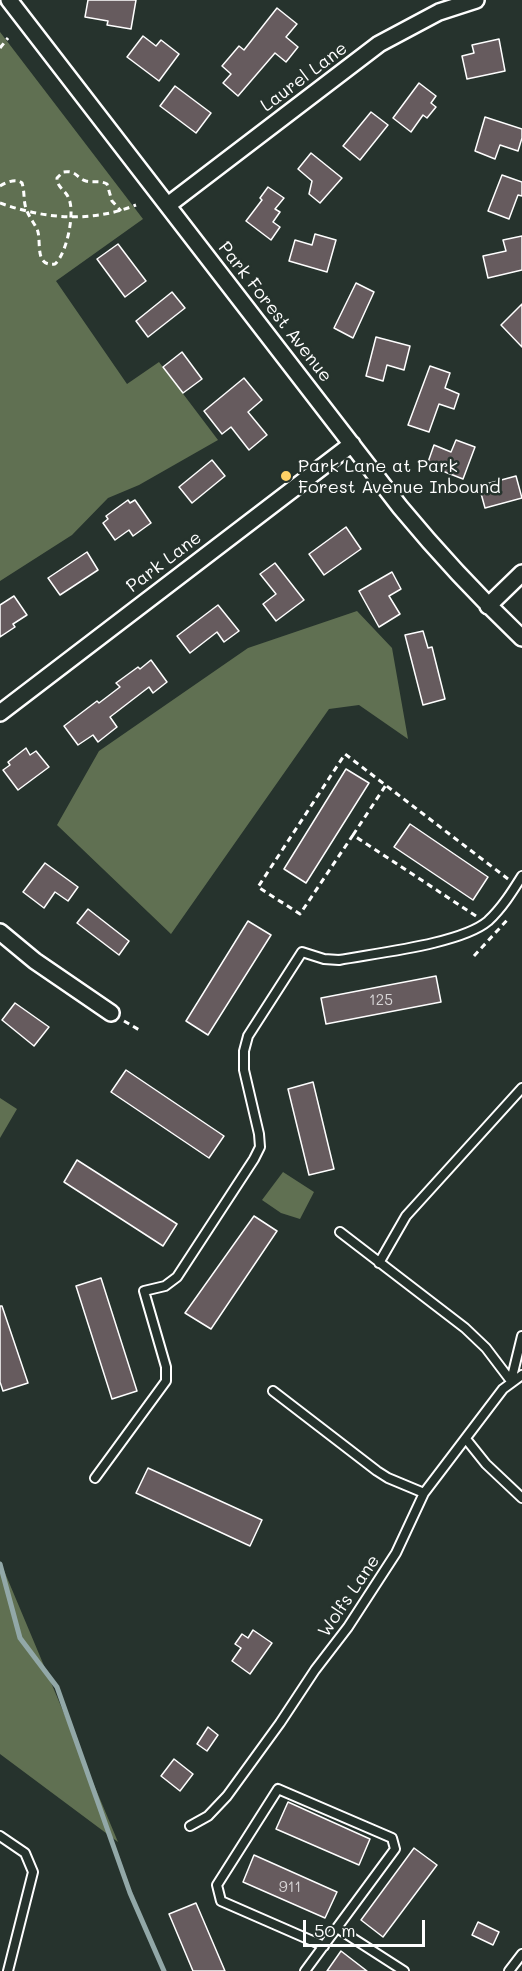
<!DOCTYPE html>
<style>
body{margin:0}
#map{position:relative;width:522px;height:1971px;overflow:hidden;background:#26332d;font-family:Mali,sans-serif}
canvas{display:block}
.scale{position:absolute;left:303px;top:1920px;width:122px;height:27px;box-sizing:border-box;border:3px solid #fff;border-top:0;padding-left:8px;font-size:18px;line-height:21px;white-space:nowrap;color:#fff;-webkit-text-stroke:4px #26332d;paint-order:stroke}
</style>
<div id="map">
<canvas width="522" height="1971"></canvas>
<div class="scale">50 m</div>
</div>
<script>
const c = document.querySelector('canvas').getContext('2d');
c.lineJoin = 'round';
function fillPath(path, color) { c.fillStyle = color; c.fill(path, 'evenodd'); }
function strokePath(path, color, width, dash) { c.strokeStyle = color; c.lineWidth = width; c.lineCap = dash ? 'butt' : 'round'; c.setLineDash(dash || []); c.stroke(path); }
function write(font, color, halo, rows, align = 'center') {
  c.font = font + ' Mali,sans-serif'; c.lineWidth = 5; c.setLineDash([]); c.textBaseline = 'middle'; c.strokeStyle = halo; c.fillStyle = color; for (const [text, x, y, turn = 0] of rows) {
    c.save(); c.translate(x, y); c.rotate((+turn || 0) * Math.PI / 180); c.textAlign = isNaN(turn) ? turn : align; if (halo) c.strokeText(text, 0, 0); c.fillText(text, 0, 0); c.restore();
  }
}
fillPath(new Path2D(`
 M0,32L143,219L56,281L127,384L159,362L218,440L139,485L108,498L72,535L0,581Z
 M357,611L392,648L408,739L359,705L329,709L171,934L57,825L99,751L248,648Z
 M0,1098L17,1109L0,1138Z
 M283,1172L314,1192L300,1219L281,1213L262,1200Z
 M0,1561L118,1842L0,1754Z`), '#607052');
strokePath(new Path2D(`
 M0,1564L20,1638L57,1687L130,1893L164,1971`), '#92a8a8', 5);
const building = new Path2D(`
 M88,0H136L131,29L107,25L108,21L85,17Z
 M277,8L297,24L286,37L298,47L286,62L275,53L238,96L223,83L231,74L222,66L239,46L244,50Z
 M143,36L156,46L161,40L179,54L159,81L127,57Z
 M499,39L505,71L467,79L462,56L474,53L472,45Z
 M419,83L436,96L431,103L436,107L427,118L423,115L411,132L393,118Z
 M175,86L211,113L196,133L160,106Z
 M371,112L388,125L360,160L343,146Z
 M485,117L522,129V138L518,151L500,145L495,159L475,151Z
 M311,153L342,178L320,203L309,194L312,181L298,169Z
 M502,175L522,182V196L518,195L509,219L488,211Z
 M268,187L284,198L275,209L280,212L273,222L280,227L271,240L246,221L262,200L260,198Z
 M315,234L336,240L327,272L289,261L295,240L312,245Z
 M522,236V270L488,278L483,256L506,251L503,240Z
 M118,244L146,281L125,297L97,259Z
 M356,283L374,292L353,338L334,328Z
 M172,292L185,308L148,337L136,321Z
 M522,304V347L501,325Z
 M376,337L410,346L404,370L387,365L383,381L366,376Z
 M182,352L202,379L183,393L163,367Z
 M430,366L450,373L445,388L459,394L454,409L439,404L429,432L408,425Z
 M244,378L262,400L248,412L267,435L249,450L231,427L222,434L204,411Z
 M456,440L475,447L463,479L427,465L434,445L451,452Z
 M212,460L225,476L192,503L179,487Z
 M516,476L522,498L485,508L479,486Z
 M128,500L130,503L135,500L151,523L133,536L129,530L115,540L103,523L108,519L106,516Z
 M346,527L361,549L324,575L309,554Z
 M87,552L98,570L60,595L48,578Z
 M275,563L304,600L276,621L263,604L276,594L260,574Z
 M392,572L401,589L389,596L400,614L379,627L359,591Z
 M14,596L27,615L13,624L15,627L0,637V605Z
 M218,605L239,631L224,642L217,632L190,653L177,636Z
 M423,631L428,648L432,647L445,699L423,705L405,635Z
 M151,660L167,682L153,693L149,687L110,717L117,727L98,742L93,735L78,745L64,726L97,701L99,703L120,687L116,683L138,667L140,669Z
 M26,748L30,755L36,751L49,767L18,790L3,770L10,765L8,762Z
 M346,769L369,783L306,883L284,869Z
 M410,824L488,877L473,900L394,847Z
 M45,863L78,887L68,901L55,892L44,908L23,892Z
 M88,909L129,941L119,955L77,923Z
 M248,921L271,935L208,1035L186,1021Z
 M436,976L441,1002L326,1024L321,998Z
 M15,1003L49,1027L34,1046L2,1020Z
 M126,1070L224,1136L209,1158L111,1092Z
 M313,1082L334,1169L309,1175L288,1089Z
 M77,1160L177,1224L163,1246L64,1182Z
 M254,1216L277,1231L211,1329L185,1313Z
 M101,1278L137,1391L112,1399L76,1286Z
 M0,1306H2L28,1383L3,1391L0,1382Z
 M148,1468L262,1520L250,1546L136,1493Z
 M253,1630L272,1643L250,1674L232,1661L241,1648L235,1644L242,1634L248,1638Z
 M208,1727L218,1735L207,1751L197,1744Z
 M174,1759L193,1774L180,1791L161,1776Z
 M288,1802L370,1839L359,1865L276,1829Z
 M414,1848L437,1865L383,1937L361,1920Z
 M254,1855L337,1892L325,1918L243,1882Z
 M196,1903L225,1971H193L169,1914Z
 M478,1922L499,1932L493,1945L472,1935Z
 M341,1951L367,1971H327Z`);
fillPath(building, '#665b5e');
strokePath(building, '#fff', 1.5);
const service = new Path2D(`
 M340,1232L465,1328L486,1348L511,1381
 M379,1263L406,1216L522,1088
 M511,1381L522,1336
 M273,1391L377,1471L388,1478L424,1493
 M466,1439L486,1464L522,1498
 M95,1478L166,1381V1367L144,1291L165,1286L177,1277L254,1159L260,1147L259,1134L244,1070V1051L248,1036L302,952L324,959L339,960C376,953 461,944 488,921C502,908 512,892 522,876
 M190,1826L208,1816L227,1796L280,1723L315,1670L348,1627L396,1553L424,1493L503,1389L522,1375
 M0,1836L25,1853L33,1872L8,1971
 M337,1928L404,1971
 M305,1971L395,1849L392,1838L278,1789L217,1885L221,1901L324,1946
 M509,1971L522,1954`);
const minor = new Path2D(`
 M9,0L400,507C438,553 479,597 522,638
 M168,205L379,44L439,12L476,0
 M488,606L522,573
 M0,713L352,444
 M0,932L35,961L111,1013`);
strokePath(service, '#fff', 12);
strokePath(minor, '#fff', 20);
strokePath(new Path2D(`
 M0,48L8,38
 M0,186C7,182 16,178 22,183C25,192 23,203 27,211C30,219 36,225 38,232C41,244 35,267 55,264C67,253 75,213 69,199C66,190 57,188 57,178L63,172C77,170 76,178 86,181C94,183 100,180 107,184L112,201L121,211
 M0,203C45,219 91,223 136,205
 M353,835L386,785
 M476,916L353,835L300,914L258,887L345,754L508,879
 M474,956L509,918
 M124,1021L141,1031`), '#fff', 3, [6, 4.5]);
strokePath(service, '#26332d', 8);
strokePath(minor, '#26332d', 15);
for (const [x, y, r, color] of [
 [286,476,6,"#ffd166"]
]) { const dot = new Path2D(); dot.arc(x, y, r, 0, 2 * Math.PI); c.fillStyle = color; c.fill(dot); strokePath(dot, '#26332d', 2); }
write('15px', '#d9d6d7', null, [
 ["125",381,1000],
 ["911",290,1887]
]);
write('18px', '#fff', '#26332d', [
 ["Laurel Lane",304,77,-37],
 ["Park Forest Avenue",275,312,52],
 ["Park Lane",164,562,-37],
 ["Wolfs Lane",349,1596,-56]
]);
write('18px', '#fff', '#26332d', [
 ["Park Lane at Park",298,466],
 ["Forest Avenue Inbound",298,487]
], 'left');
</script>
